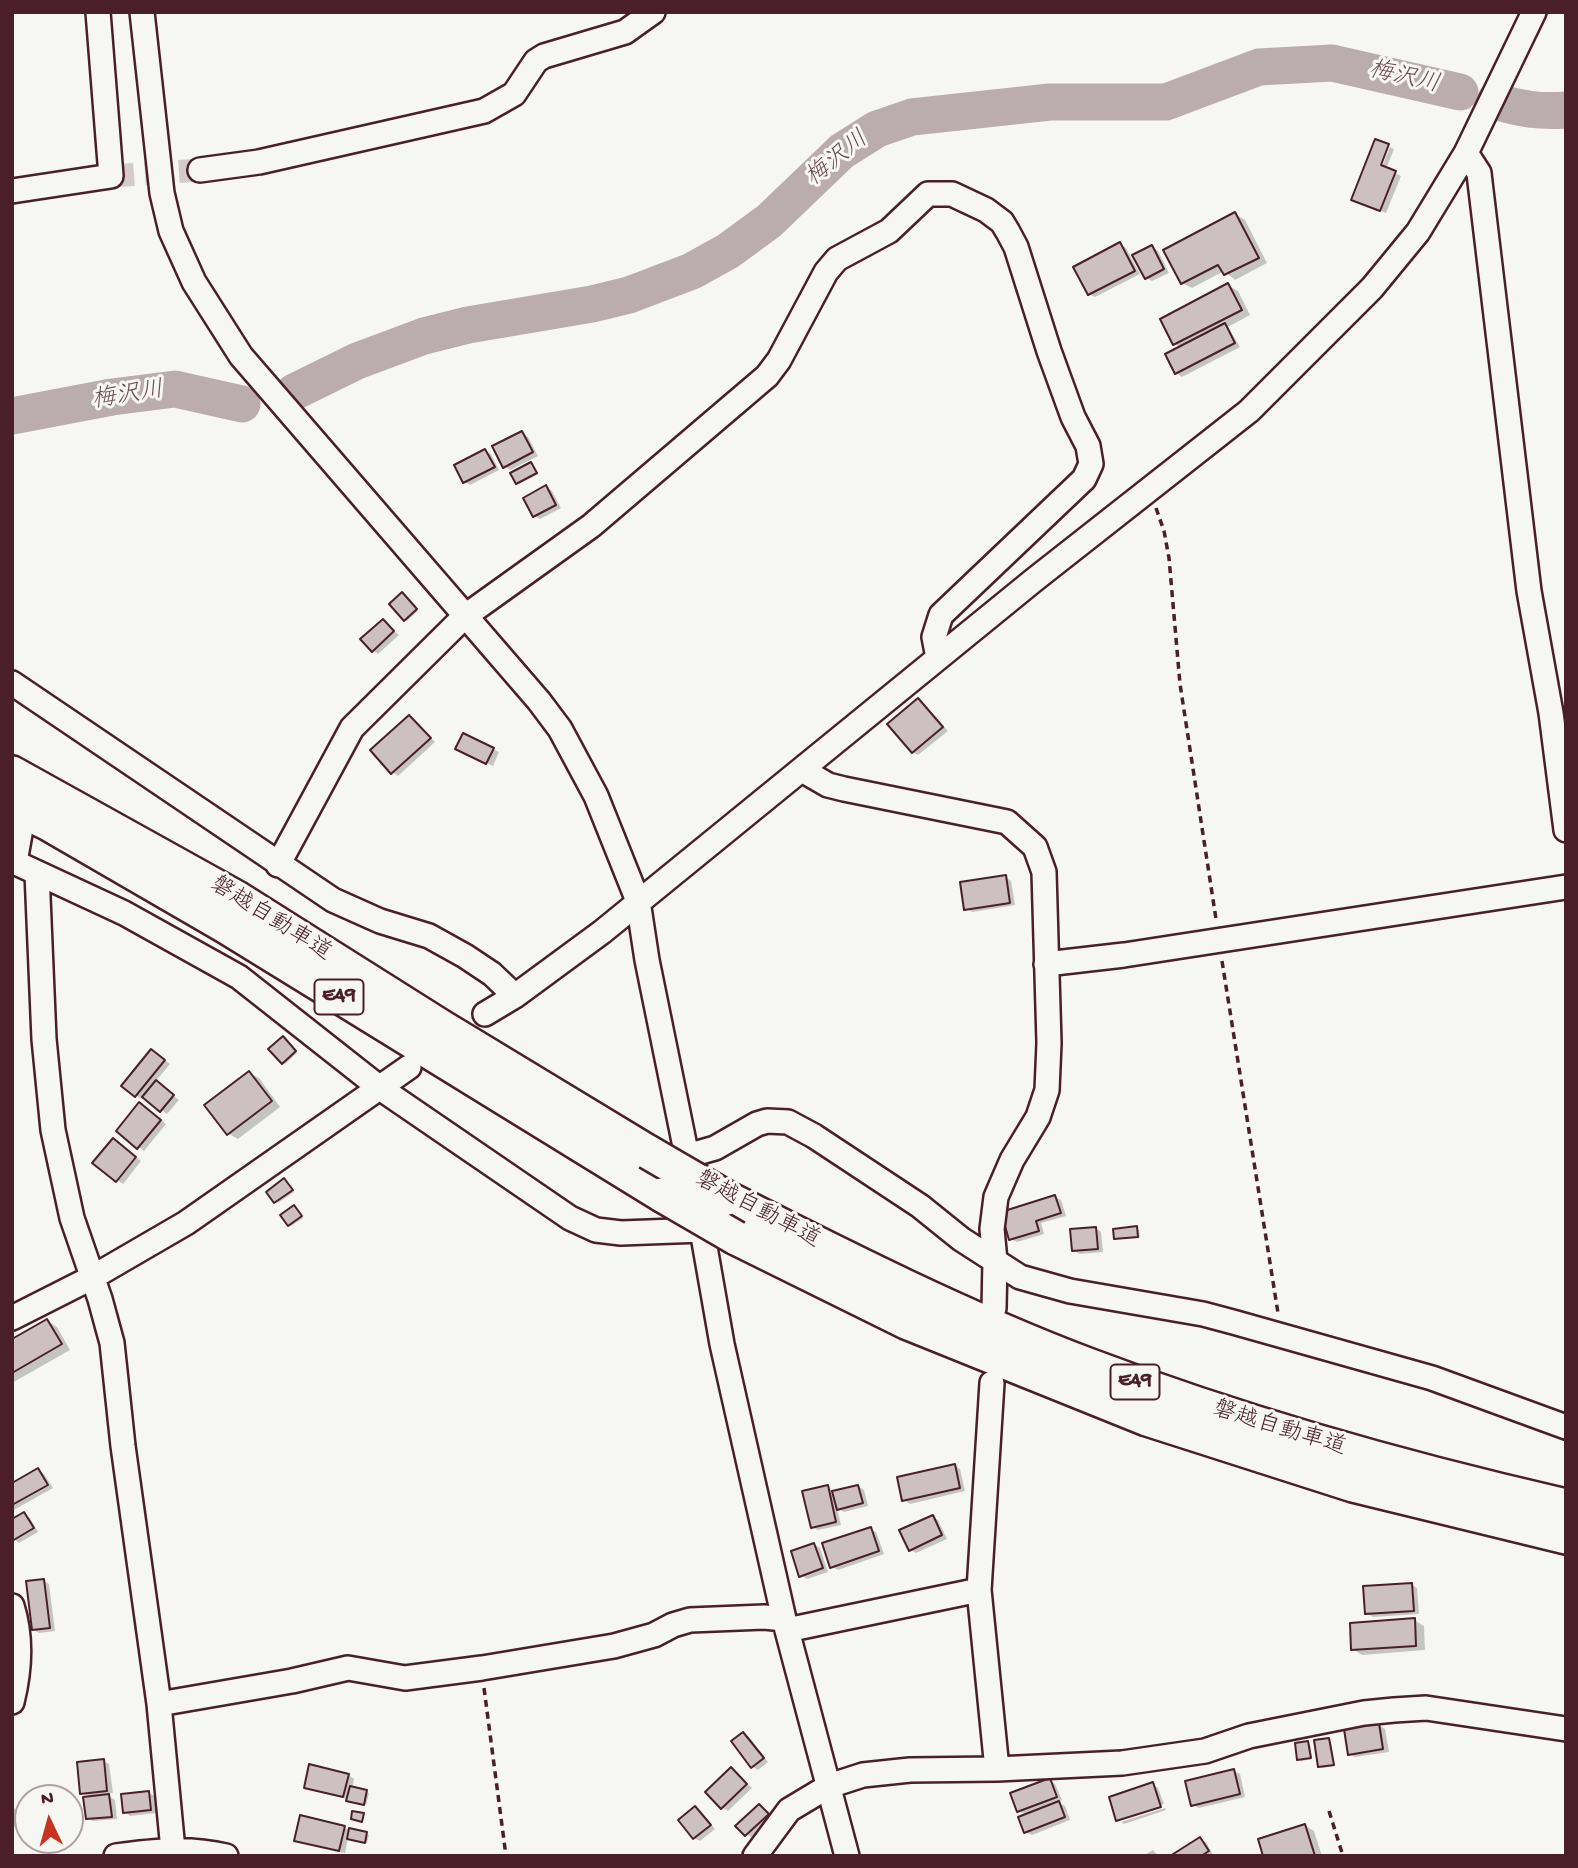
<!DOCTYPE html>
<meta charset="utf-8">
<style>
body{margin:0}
#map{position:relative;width:1578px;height:1868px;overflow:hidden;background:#f6f6f2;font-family:"Gochi Hand",sans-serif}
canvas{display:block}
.frame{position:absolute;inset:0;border:14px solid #4a1f2b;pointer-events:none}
.north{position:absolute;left:14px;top:1784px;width:70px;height:70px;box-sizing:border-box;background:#f6f6f2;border:2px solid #b1a0a2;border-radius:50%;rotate:355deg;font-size:19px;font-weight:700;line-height:28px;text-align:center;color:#4a1f2b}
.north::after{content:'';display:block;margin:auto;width:24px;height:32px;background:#c8321e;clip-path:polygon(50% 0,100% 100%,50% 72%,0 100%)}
</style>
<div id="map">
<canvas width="1578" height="1868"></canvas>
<div class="frame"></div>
<div class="north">N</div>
</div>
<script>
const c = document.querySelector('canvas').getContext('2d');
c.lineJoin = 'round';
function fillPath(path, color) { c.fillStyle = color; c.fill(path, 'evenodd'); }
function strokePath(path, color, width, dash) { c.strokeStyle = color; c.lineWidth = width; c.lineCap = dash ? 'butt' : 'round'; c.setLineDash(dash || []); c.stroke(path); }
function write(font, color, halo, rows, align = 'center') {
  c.font = font + ' "Gochi Hand","Klee One",sans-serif'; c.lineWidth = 6; c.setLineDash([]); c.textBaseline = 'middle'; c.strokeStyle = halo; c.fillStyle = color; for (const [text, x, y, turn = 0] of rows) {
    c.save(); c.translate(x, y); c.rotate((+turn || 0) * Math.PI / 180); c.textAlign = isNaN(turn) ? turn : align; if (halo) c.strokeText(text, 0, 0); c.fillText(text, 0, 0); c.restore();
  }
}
fillPath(new Path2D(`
 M1390,147L1394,149L1386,169L1401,176L1386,213L1359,202L1376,173L1379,174Z
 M1235,214L1245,220L1267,263L1235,280L1224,271L1192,288L1182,283Z
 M1120,244L1126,248L1140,274L1095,297L1089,294Z
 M1152,247L1158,251L1169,273L1152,281L1146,278Z
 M1228,285L1238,291L1250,315L1228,327L1240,347L1182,377L1176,373L1181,348L1175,344Z
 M522,433L528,437L538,456L510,470L505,466Z
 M485,451L491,454L499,470L470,485L464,481Z
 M531,464L538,474L519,484L517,483Z
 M546,487L552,491L561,508L540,519L534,516Z
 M404,596L418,611L407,621L405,619Z
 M383,621L399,635L378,654L373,650Z
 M919,700L924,704L948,731L918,755L913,752Z
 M410,717L435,742L398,776L393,772Z
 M493,749L499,752L493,766L463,752Z
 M1005,877L1011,881L1015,905L972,912L966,908Z
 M286,1039L297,1053L285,1064L283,1062Z
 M157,1054L170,1064L155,1082L179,1100L167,1114L144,1096L141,1099L136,1095Z
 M249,1073L259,1078L280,1107L238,1139L229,1134Z
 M146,1108L166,1124L144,1151L118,1131Z
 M119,1143L141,1161L123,1184L117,1180Z
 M287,1182L294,1192L278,1203L268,1192Z
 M1055,1197L1061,1200L1066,1216L1041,1223L1044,1234L1017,1242L1011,1239Z
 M297,1209L303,1218L291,1226L289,1225Z
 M1096,1228L1101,1232L1103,1252L1079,1254L1074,1250Z
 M1137,1228L1139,1230L1140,1238H1116Z
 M47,1321L57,1327L70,1350L12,1383V1341Z
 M955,1466L960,1469L965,1491L910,1504L904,1500Z
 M38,1470L44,1474L53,1488L12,1511V1485Z
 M858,1486L864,1490L868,1506L844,1512L837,1508L841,1525L818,1530L812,1527L827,1487L834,1492Z
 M24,1514L30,1518L38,1532L19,1543L14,1539Z
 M933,1517L938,1520L947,1539L916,1553L911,1550Z
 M870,1529L876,1532L884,1554L838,1570L832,1567Z
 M814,1544L820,1548L828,1572L807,1579L801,1575Z
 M44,1581L49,1584L55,1631L39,1633L33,1629Z
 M1412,1585L1417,1588L1419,1614L1373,1617L1367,1613Z
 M1414,1620L1424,1626L1425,1650L1362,1655L1353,1649Z
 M1379,1725L1385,1729L1389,1752L1355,1757L1349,1754Z
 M743,1734L749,1737L768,1762L758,1770L753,1767Z
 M1329,1740L1331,1741L1335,1766L1322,1768L1320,1766Z
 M1308,1743L1310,1744L1312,1759L1301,1761L1299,1759Z
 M103,1761L109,1764L113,1793L105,1794L115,1800L117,1819L93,1821L87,1818L92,1798L82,1792Z
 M731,1769L752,1788L728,1811L722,1807Z
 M1234,1771L1240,1774L1245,1797L1199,1808L1193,1805Z
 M348,1775L354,1779L352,1789L369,1793L366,1805L306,1787Z
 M1049,1780L1055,1784L1062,1800L1057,1802L1065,1806L1070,1820L1032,1835L1026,1832V1815L1019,1811Z
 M1152,1784L1158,1788L1164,1804L1120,1818V1821L1118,1820Z
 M148,1792L154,1796L156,1813L130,1816L125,1812Z
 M759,1806L773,1818L752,1838L738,1826Z
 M12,1807L18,1811L19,1827H12Z
 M695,1808L701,1812L715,1829L700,1841L694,1838L680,1820Z
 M1165,1808L1166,1810L1124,1824L1121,1822Z
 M1304,1825L1314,1831L1322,1856H1265Z
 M344,1828L369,1835L367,1843L348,1838L345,1853L296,1840Z
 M1200,1839L1206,1842L1213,1855L1173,1856Z
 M1153,1850L1158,1856H1143Z`), '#0003');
strokePath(new Path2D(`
 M1495,101C1520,109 1540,112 1566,110
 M294,392L357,361L424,336L468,325L592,304L629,295L692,271L728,251L769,221L842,151L877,129L912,117L1050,102H1166L1259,67L1332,63L1460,92
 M12,416L112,397L175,389L242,404`), '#bbadae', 37);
const building = new Path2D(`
 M1375,139L1389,144L1381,165L1396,171L1380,211L1351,200Z
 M1235,212L1259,258L1224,275L1218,265L1181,284L1163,250Z
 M1120,242L1135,271L1088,295L1073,267Z
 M1152,245L1164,269L1145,279L1132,255Z
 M1228,283L1242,310L1173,345L1160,319Z
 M1225,323L1235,343L1175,374L1165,354Z
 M522,431L533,452L503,468L492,446Z
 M485,449L495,467L463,483L454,465Z
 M531,462L537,473L516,484L510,473Z
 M546,485L556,505L533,517L523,498Z
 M402,592L417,609L404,621L389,604Z
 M383,619L394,631L372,652L360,639Z
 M918,698L943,727L912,753L887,724Z
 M409,715L431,738L391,774L370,750Z
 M463,733L494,748L486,764L455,749Z
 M1006,875L1010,903L964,910L960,882Z
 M283,1036L296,1051L282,1064L268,1049Z
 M151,1049L165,1060L135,1097L121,1086Z
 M249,1071L272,1101L227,1135L204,1105Z
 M156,1080L174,1095L160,1112L142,1097Z
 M139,1102L161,1120L137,1149L116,1131Z
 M113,1138L136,1157L116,1182L92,1163Z
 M284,1178L293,1190L274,1203L266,1192Z
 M1055,1195L1061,1213L1036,1221L1039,1231L1009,1240L1001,1212Z
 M294,1205L302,1216L288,1226L280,1215Z
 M1137,1226L1138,1237L1114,1239L1113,1229Z
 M1096,1227L1098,1249L1072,1251L1070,1229Z
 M47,1319L62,1344L12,1373V1339Z
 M955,1464L960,1488L902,1501L897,1477Z
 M38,1468L48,1485L12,1505V1483Z
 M828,1485L836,1522L811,1528L802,1491Z
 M858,1485L863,1503L837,1510L832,1491Z
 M24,1512L34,1528L12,1541V1519Z
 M933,1515L942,1535L909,1551L899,1530Z
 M871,1527L879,1551L830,1568L822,1543Z
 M814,1543L823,1568L799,1577L791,1551Z
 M44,1579L50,1628L32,1630L26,1581Z
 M1412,1583L1414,1611L1365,1614L1363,1586Z
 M1415,1618L1416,1646L1351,1650L1350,1623Z
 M1379,1723L1383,1749L1348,1755L1344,1729Z
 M743,1732L764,1758L751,1768L731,1741Z
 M1329,1738L1334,1765L1318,1767L1314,1740Z
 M1308,1741L1311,1758L1297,1760L1295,1743Z
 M104,1759L107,1791L80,1794L77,1762Z
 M309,1764L349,1774L343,1797L304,1788Z
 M731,1767L747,1784L721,1809L705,1792Z
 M1234,1769L1240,1794L1191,1806L1185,1781Z
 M1050,1778L1057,1797L1017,1812L1010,1793Z
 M1153,1782L1161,1807L1116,1821L1109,1797Z
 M350,1786L367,1790L364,1805L346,1801Z
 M149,1791L151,1810L123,1813L121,1794Z
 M109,1794L112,1817L86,1819L83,1797Z
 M1059,1801L1065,1817L1024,1833L1018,1817Z
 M759,1804L769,1814L745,1836L735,1826Z
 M695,1806L711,1825L693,1839L678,1820Z
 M352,1811L364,1813L362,1822L351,1819Z
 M300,1815L345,1826L339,1851L294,1841Z
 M1305,1824L1315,1856H1263L1258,1839Z
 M349,1828L367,1832L365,1843L347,1839Z
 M1200,1837L1209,1851L1201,1856H1170Z`);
fillPath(building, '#ccc1c0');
strokePath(building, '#4a1f2b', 2);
strokePath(new Path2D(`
 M111,176L200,170`), '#d4cbca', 23, [23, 11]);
const minor = new Path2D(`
 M142,12L162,193L171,231L194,282L241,356L539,701L560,729L596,796L638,901L647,960L702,1230L722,1344L784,1619L847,1856
 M1466,153L1479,173L1480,182L1529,591L1551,713L1566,830
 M200,170L259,162L484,111L514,94L536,61L544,56L625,32L653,12
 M12,191L111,176L98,12
 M12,683L333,900L380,921L429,936L465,956L492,974L515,996
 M802,770L828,785L844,789L1007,822L1035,847L1044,872L1049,1043L1047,1090L1038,1117L1012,1160L996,1197L992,1229L995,1261L994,1308
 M12,861L124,913L239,977L380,1088L570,1218L596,1230L621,1233L702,1230
 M15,862L20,834
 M278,865L352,728L464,617L591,526L767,376L779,360L826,272L837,259L889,231L928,194H952L986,210L1002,222L1008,232L1016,247L1049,351L1073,417L1088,446L1091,464L1084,479L941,615L934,637L938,658
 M37,873L44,1039L53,1130L72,1218L100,1299L112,1343L123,1446L159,1704L173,1850
 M1046,964L1124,955L1566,887
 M485,1014L515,996L602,932L1034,580L1249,411L1372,288L1418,232L1466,153L1534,12
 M687,1156L715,1148L757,1124L767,1121L788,1122L814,1136L920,1206L961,1239L1020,1277L1070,1291L1203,1314L1233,1322L1432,1378L1566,1427
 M12,1318L93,1277L186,1223L409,1067
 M992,1383L979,1590L997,1769
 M12,1606C22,1638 20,1670 12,1702
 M787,1630L979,1590
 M159,1704L292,1681L348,1668L405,1678L482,1668L614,1646L654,1635L673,1625L690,1620L764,1617L784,1619
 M116,1856C153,1851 189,1847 226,1856
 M755,1856L789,1810L829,1786L863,1775L910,1770L997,1769L1122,1763L1205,1751L1249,1736L1364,1713L1394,1710L1426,1708L1566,1729`);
const highway = new Path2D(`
 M12,773L237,898L440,1026L648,1152
 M12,806L49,824L225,926L662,1195
 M727,1198C845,1258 964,1318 1088,1365C1244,1424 1404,1469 1566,1506
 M736,1238L906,1322L1147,1419L1353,1485L1566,1537`);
strokePath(minor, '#4a1f2b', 28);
strokePath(highway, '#4a1f2b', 38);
strokePath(new Path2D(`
 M1156,508L1164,531L1169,558L1180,684L1216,919
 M1222,961L1278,1313
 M484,1688L506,1856
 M1329,1811L1343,1856`), '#4a1f2b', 3.5, [7, 5]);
strokePath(minor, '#f6f6f2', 23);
strokePath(highway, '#f6f6f2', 33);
const highwayBridge = new Path2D(`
 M648,1152L727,1198
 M662,1195L736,1238`);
strokePath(highwayBridge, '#4a1f2b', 38, []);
strokePath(highwayBridge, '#f6f6f2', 33);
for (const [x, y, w] of [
 [339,997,49],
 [1135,1382,49]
]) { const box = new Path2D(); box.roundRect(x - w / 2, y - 17.5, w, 35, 5); c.fillStyle = '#f6f6f2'; c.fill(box); strokePath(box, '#4a1f2b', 2); }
write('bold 21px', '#4a1f2b', null, [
 ["E49",339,997],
 ["E49",1135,1382]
]);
write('23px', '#4a1f2b', '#f6f6f2', [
 ["磐越自動車道",270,920,32],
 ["磐越自動車道",757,1211,28],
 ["磐越自動車道",1279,1430,17]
]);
write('italic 24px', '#6c4a52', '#f6f6f2', [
 ["梅沢川",1404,79,13],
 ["梅沢川",838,160,-39],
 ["梅沢川",128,397,-9]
]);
</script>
